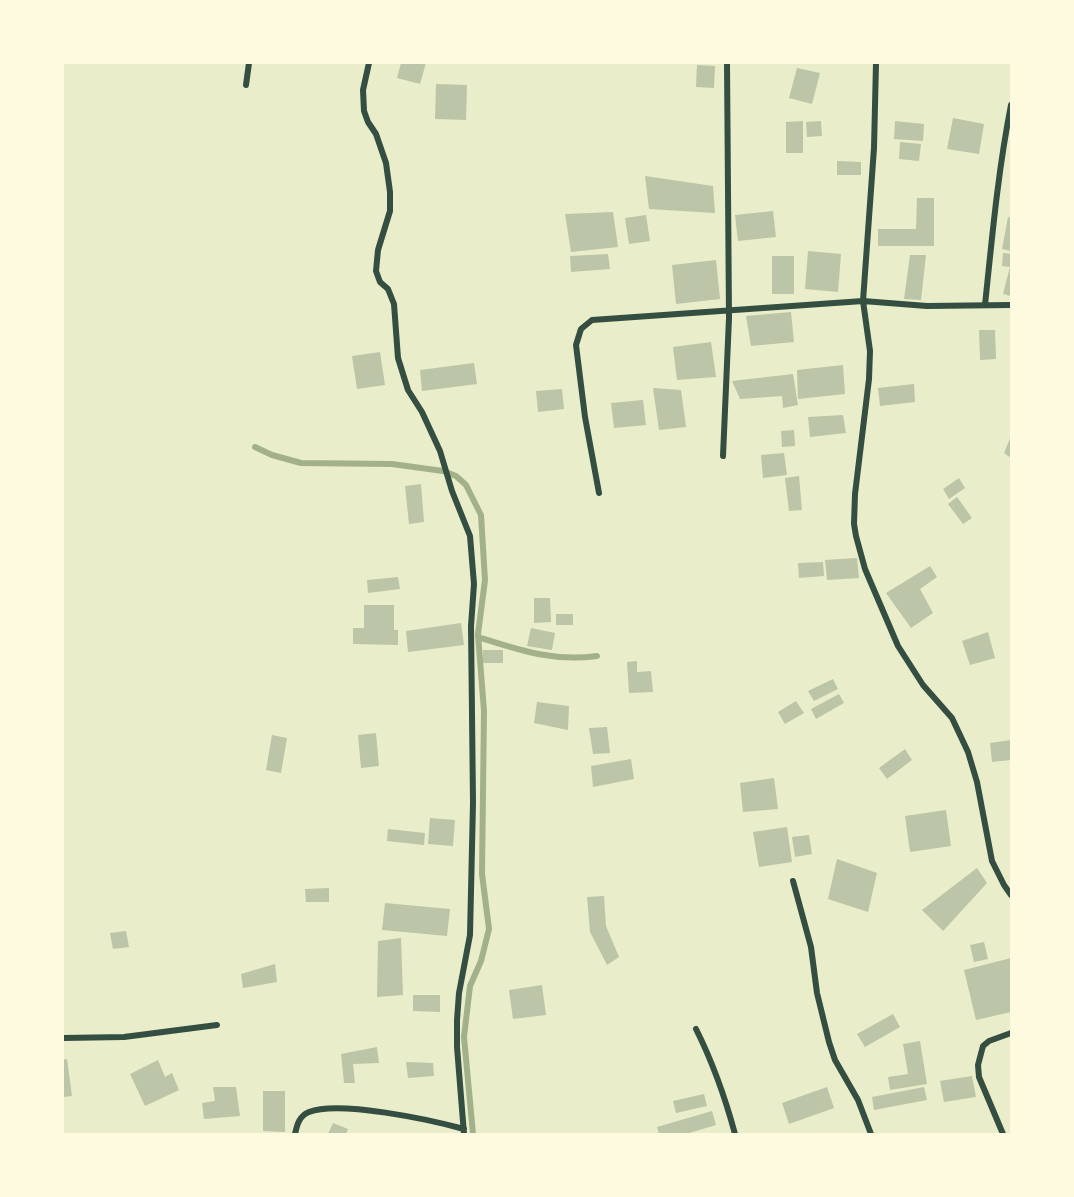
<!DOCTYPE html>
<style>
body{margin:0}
#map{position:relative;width:1074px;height:1197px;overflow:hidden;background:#e9edc9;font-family:Bitter,serif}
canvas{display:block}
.frame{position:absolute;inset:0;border:64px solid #fefae0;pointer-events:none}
</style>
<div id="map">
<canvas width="1074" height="1197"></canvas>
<div class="frame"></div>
</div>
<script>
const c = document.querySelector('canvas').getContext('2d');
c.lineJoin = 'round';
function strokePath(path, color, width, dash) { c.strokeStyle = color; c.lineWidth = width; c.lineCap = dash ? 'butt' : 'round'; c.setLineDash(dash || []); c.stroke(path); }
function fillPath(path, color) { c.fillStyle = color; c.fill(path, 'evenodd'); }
strokePath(new Path2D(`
 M255,447L272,455L301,463L392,464L443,471L456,476L466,485L481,515L485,580L478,634L484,711L482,874L489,929L481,961L470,986L464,1037L473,1134
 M478,637C519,650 553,662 597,656`), '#a3b18a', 6);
fillPath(new Path2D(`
 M401,63H426L420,84L397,78Z
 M697,65L715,66L714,88L696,87Z
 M797,68L820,73L812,104L789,98Z
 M436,84L467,85L466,120L435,119Z
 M953,118L984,124L979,154L947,149Z
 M803,121V153H786V122Z
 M821,121L822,136L807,137L806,122Z
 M895,121L924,124L923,141L894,139Z
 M900,142L921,144L919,161L899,159Z
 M837,161L861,162V175H837Z
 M645,176L713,186L715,213L649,209Z
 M917,198H934V246H878V229H916Z
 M773,211L776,237L738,241L735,215Z
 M613,212L618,247L571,252L565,214Z
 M646,215L650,241L629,244L625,218Z
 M1008,217L1011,218V251L1002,249Z
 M808,251L841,254L838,292L805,289Z
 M1003,253L1011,254V296L1003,294L1010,267L1002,266Z
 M608,254L610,269L571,272L570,256Z
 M910,255H926L921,300L904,299Z
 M772,256H794V294H772Z
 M716,260L720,299L676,304L672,265Z
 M791,312L794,342L751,346L746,316Z
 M979,330H995L996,359L980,360Z
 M711,342L716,377L677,380L673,347Z
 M380,352L385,385L357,389L352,356Z
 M474,363L477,384L422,391L420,370Z
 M843,365L845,394L798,399L797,370Z
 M793,374L798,405L783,408L782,396L740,399L732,381Z
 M914,384L915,402L880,406L878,388Z
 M653,388L681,390L686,427L659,430Z
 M562,389L564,409L538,412L536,391Z
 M643,400L646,425L614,428L611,403Z
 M843,415L846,433L810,437L808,417Z
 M794,430L795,446L782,447L781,431Z
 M1011,436V458L1004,453Z
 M784,453L787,475L763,478L761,455Z
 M799,476L802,510L789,511L785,478Z
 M959,478L965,488L949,499L943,489Z
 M421,484L424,522L409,524L405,486Z
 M957,497L972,518L963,524L948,504Z
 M857,558L859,578L827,580L825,560Z
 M823,562L824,576L799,578L798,563Z
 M930,566L937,577L920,589L933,613L911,628L886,593Z
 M398,577L400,589L368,593L367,580Z
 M534,598H550L551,622L534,623Z
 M364,605H394V630H398V645L353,644V628H364Z
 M556,614H573V625H556Z
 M461,623L464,645L408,652L406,631Z
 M531,628L555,633L552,650L527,646Z
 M988,632L995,658L970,665L962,641Z
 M483,650H503V663H483Z
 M637,661V672L651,671L653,692L629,693L627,662Z
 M833,679L838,689L814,701L808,691Z
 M839,694L844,703L816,719L811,709Z
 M796,701L804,713L785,724L778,712Z
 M537,702L569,706L568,730L534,723Z
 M607,727L610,753L593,754L589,728Z
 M376,733L379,766L361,768L358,735Z
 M272,735L287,738L281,773L266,770Z
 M1011,740V760L992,762L990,743Z
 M905,749L912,760L887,779L879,768Z
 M631,759L634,779L593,787L591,766Z
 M774,778L778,809L743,812L740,783Z
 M946,810L951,846L910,852L905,816Z
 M430,818L455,820L453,846L428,844Z
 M787,827L792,862L759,867L753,832Z
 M388,829L425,833L424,845L387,841Z
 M809,835L812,854L795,857L792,837Z
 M837,859L877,873L868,912L828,899Z
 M977,868L987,883L943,931L922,910Z
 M329,888V902H306L305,889Z
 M604,896L606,926L619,957L607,965L590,932L587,897Z
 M385,903L450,909L447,936L382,930Z
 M126,931L129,947L113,949L110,933Z
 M401,938L403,995L377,997L378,941Z
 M984,942L988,959L974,962L970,945Z
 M1011,958V1012L976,1020L964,970Z
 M275,964L277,982L243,988L241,974Z
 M542,985L546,1015L513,1019L509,990Z
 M413,995H440V1012L413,1011Z
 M893,1014L900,1027L865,1047L857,1034Z
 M920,1041L927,1084L890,1090L888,1077L908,1074L903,1044Z
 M377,1047L379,1063L353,1064L355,1083H344L341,1054Z
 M67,1059L72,1096L63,1097V1060Z
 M158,1060L165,1077L172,1073L179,1090L145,1106L130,1074Z
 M406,1062L433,1063L434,1076L408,1078Z
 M972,1076L976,1097L944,1102L940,1081Z
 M213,1087H236L240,1116L204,1119L202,1103L215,1101Z
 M827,1087L834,1108L789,1124L782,1103Z
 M924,1087L927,1100L874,1110L872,1097Z
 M263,1091H285V1132L263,1131Z
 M704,1094L707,1106L676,1113L673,1101Z
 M712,1111L716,1125L686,1134H659L657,1127Z
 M333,1123L348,1129L346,1134H328Z`), '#bcc5a7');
strokePath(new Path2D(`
 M369,63L363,90L364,111L368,122L376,134L386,163L390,192V211L378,250L376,271L380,282L388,289L394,304L398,358L408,390L422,412L440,451L452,491L470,536L474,584L471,626L473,803L470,935L459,993L457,1020V1047L464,1134
 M876,63L874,148L863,301L870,351L869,379L855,494L854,524L856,536L865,569L898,646L923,685L952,718L968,752L977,782L992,861L1004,885L1011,895
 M246,85L249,63
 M985,305C992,238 998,171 1011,105
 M723,456L729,318L727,63
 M599,493L585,417L576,345L581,329L592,320L863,301L927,306L1011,305
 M793,881L811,947L817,993L829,1042L835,1060L858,1100L871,1134
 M696,1029C713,1063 725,1097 735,1134
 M63,1038L124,1037L217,1025
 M295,1134C297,1125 299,1116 309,1112C339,1100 431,1120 464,1129
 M1003,1134L979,1077L978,1065L983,1046L989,1041L1011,1033`), '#344e41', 6);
</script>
